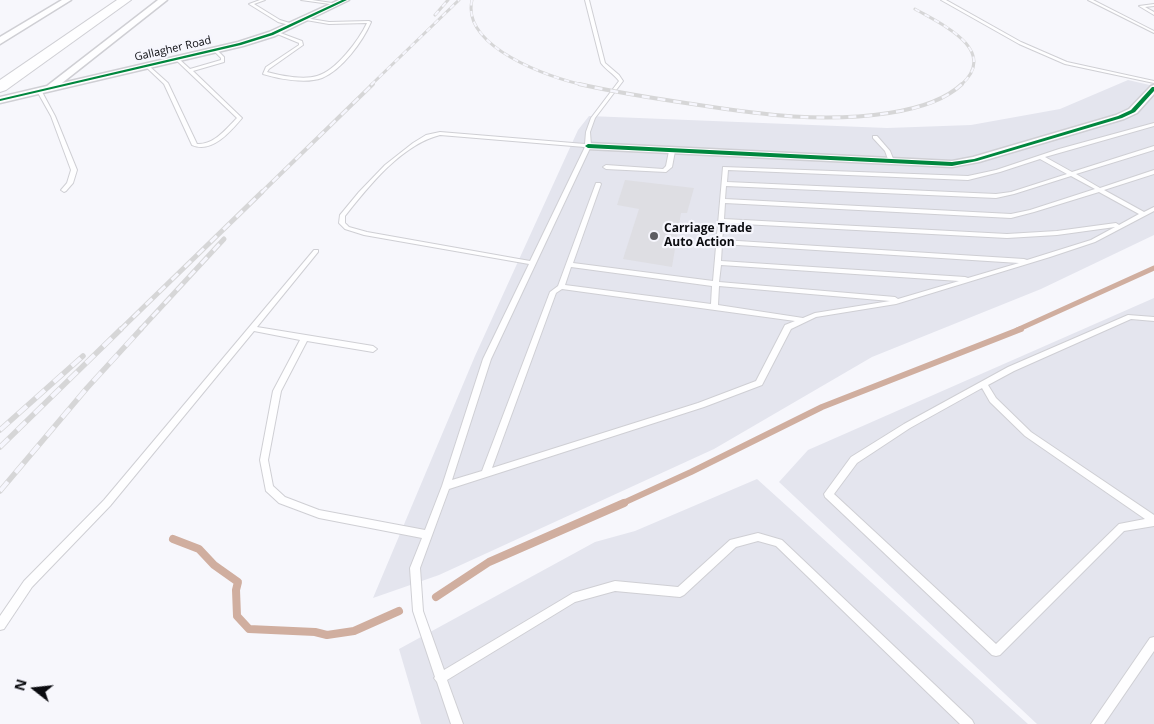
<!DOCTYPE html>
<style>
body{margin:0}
#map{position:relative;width:1154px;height:724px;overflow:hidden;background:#f7f7fc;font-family:"Open Sans",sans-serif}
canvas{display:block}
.north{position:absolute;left:10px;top:664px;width:50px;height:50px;-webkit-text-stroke:4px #f6f6fd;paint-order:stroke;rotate:286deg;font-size:14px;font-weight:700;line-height:20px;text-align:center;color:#0b0c10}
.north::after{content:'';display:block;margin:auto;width:18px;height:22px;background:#0b0c10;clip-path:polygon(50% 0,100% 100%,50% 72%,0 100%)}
</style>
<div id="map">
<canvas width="1154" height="724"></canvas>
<div class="north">N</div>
</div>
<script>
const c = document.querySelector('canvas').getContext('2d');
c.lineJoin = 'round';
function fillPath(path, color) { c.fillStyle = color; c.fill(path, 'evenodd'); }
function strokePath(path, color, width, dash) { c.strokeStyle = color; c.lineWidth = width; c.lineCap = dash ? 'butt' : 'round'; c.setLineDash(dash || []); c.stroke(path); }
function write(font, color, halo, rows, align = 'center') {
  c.font = font + ' "Open Sans",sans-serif'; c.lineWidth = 4.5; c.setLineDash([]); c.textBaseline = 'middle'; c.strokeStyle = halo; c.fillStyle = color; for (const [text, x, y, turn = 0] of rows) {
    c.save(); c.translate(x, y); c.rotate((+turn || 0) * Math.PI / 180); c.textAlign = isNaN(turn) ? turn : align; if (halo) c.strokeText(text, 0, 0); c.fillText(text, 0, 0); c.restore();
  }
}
fillPath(new Path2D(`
 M1128,80L1154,86V235L1041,289L872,357L714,449L439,575L373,598L475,356L578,130L589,116L887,128L971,125L1060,109Z
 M1154,298V724H1037L779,482L808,450Z
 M757,479L1028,724H421L399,649L595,542L635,531Z`), '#e4e5ee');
strokePath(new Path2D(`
 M1017,330L1154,268`), '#d0ae9f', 5);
strokePath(new Path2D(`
 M621,504L691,472L822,407L1021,329`), '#d0ae9f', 6);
strokePath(new Path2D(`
 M173,539L199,549L214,565L238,582L236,590L237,616L249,629L315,632L327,635L354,631L399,611
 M436,597L489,562L624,503`), '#d0ae9f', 8);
fillPath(new Path2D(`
 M625,180L694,188L687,213H681L672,267L623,259L639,209L617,205Z`), '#dedee3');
const service = new Path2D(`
 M260,0H265L254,4L280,20L293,24V26L278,22L249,4Z
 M301,0H312L339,4L337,5Z
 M585,0H589L605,63L619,75L623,81L595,118L590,132L591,146L491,359L452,480L482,471L550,292L558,286L596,183H600L601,184L573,263L713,281L723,167L968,176L996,170L1059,149L1154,123V126L1045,157L1072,172L1154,146V150L1076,174L1100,188L1154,170V174L1104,190L1144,212L1154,207V211L1095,242L1050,257L896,304L816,317L791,329L762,385L704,407L449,489L420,568L423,611L444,670L573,593L615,581L678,587L730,540L758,533L782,540L972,720L974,724H960L776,546L758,541L736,547L684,595L680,597L615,591L575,602L447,680L463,724H451L437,682L434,678L435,677L413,611L410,568L422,538L319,518L279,503L266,491L260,460L273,391L300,340L254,331L110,506L32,587L4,629L0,630V616L24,581L104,500L314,250H318V252L257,327L373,346L377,349L373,352L307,341L281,391L268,460L273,486L285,497L319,510L425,530L442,486L483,359L529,264L364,235L345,229L339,223L340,215L359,192L385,165L413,143L426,135L440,132L585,144L586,132L591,118L619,81C614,74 606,70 601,63ZM440,135L585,147L530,261L367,232L349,227L345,223V216C369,186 401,145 440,135ZM1040,159L1067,174L1011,192L996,194L727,182L728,170L968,180L1000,172ZM1071,176L1095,189L1030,210L1011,214L725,199L726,186L996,198L1014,194ZM1099,192L1139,214L1119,225L1116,223L1057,231L1007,234L724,219L725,203L1011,218L1034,212ZM724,223L1007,238L1057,235L1115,227L1091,240L1027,260L1024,259L722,240ZM722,244L1019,263L968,278L965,277L721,261ZM721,265L959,281L898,299L895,297L719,282ZM571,267L712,286L711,304L565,285ZM719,286L890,301L815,313L803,318L718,305ZM562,289L795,321L785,325L756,381L698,403L492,468L556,293Z
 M941,0H946L1021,42L1067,62L1154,81V83L1065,64L1019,44Z
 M1088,0H1093L1154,31V33Z
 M1154,4V6L1145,7L1154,12V15L1139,6Z
 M305,18L329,22L369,21L371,22C363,41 342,70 322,78C306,84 279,79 263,74L266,67L299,45V43L275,33V31L302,41L303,45L269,69L267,72C281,76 304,80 317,76C336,71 359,40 367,23L329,24L306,20Z
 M215,50H217L224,57V62L193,71L242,118C231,131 212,154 192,145L164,84L146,67L149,66L168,83L197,144C214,145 226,129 237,118L176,60L179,59L190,69L221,60V58L215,52Z
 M37,90H41L55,116L77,170L73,183L66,191L64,192L61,190L67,183L71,170L51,116L37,91Z
 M873,136H877L890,151L894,161L893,162H889L885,151L873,138Z
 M672,149L675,151L672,167L666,172L606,169L603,167L606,165L663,169L666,166L669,151Z
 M1128,315L1154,317V321L1131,319L1014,371L988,385L996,398L1031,432L1154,515V526L1124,531L1000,655L996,656L992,655L825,497L824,494L851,457L904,424L1008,367ZM982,388L990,402L1025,436L1145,519L1119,524L996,644L834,494L857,463L910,428Z
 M1154,637V651L1104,724H1091L1150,638Z`);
const minor = new Path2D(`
 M62,0H71L0,44V37Z
 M158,0H167L62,83L238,42L269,32L339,0H349L275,36L243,46L0,103V97L47,86Z
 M1154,85V94L1137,113L1124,119L979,162L952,167L588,149L582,146L588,143L952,161L973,157L1116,115L1129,109L1151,86Z`);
const motorway = new Path2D(`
 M117,0H131L6,90L0,92V80Z`);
strokePath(service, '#cfcfd4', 2);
strokePath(minor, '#cfcfd4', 3);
strokePath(motorway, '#cfcfd4', 2);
fillPath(service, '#fefeff');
fillPath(minor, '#fefeff');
fillPath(motorway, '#fefeff');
const railFar3 = new Path2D(`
 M472,0C461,47 550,78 584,85
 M915,9C941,24 1000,50 961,85
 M435,15L448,0
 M371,85L459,0`);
const railFar2 = new Path2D(`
 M579,84C618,93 658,99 699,105C764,115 823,123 889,113C915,109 943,102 962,84
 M261,193L373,84`);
const railFar1 = new Path2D(`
 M120,330L262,192
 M140,330L224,239`);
const rail = new Path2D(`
 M0,430L83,356
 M0,447L121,329
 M0,491L87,388L141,329`);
strokePath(railFar3, '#d6d6d7', 3);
strokePath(railFar2, '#d6d6d7', 4);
strokePath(railFar1, '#d6d6d7', 5);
strokePath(rail, '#d6d6d7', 5.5);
strokePath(railFar3, '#f6f6fd', 2, [5.5]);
strokePath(railFar2, '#f6f6fd', 2.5, [8]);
strokePath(railFar1, '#f6f6fd', 3, [9]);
strokePath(rail, '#f6f6fd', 4, [12]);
fillPath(new Path2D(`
 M342,0H347L273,35L241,45L0,101V99L239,43L271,33Z
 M1152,87H1154V91L1135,112L1122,118L977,161L952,166L588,148L585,146L588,144L952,162L974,159L1118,116L1131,110Z`), '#00873e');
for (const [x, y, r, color] of [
 [654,236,5,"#5e5e63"]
]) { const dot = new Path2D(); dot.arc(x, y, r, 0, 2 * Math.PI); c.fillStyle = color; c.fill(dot); strokePath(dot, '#f6f6fd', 2); }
write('11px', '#0b0c10', '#f6f6fd', [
 ["Gallagher Road",173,49,-13]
]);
write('bold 12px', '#0b0c10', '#f6f6fd', [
 ["Carriage Trade",664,229],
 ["Auto Action",664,243]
], 'left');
</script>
